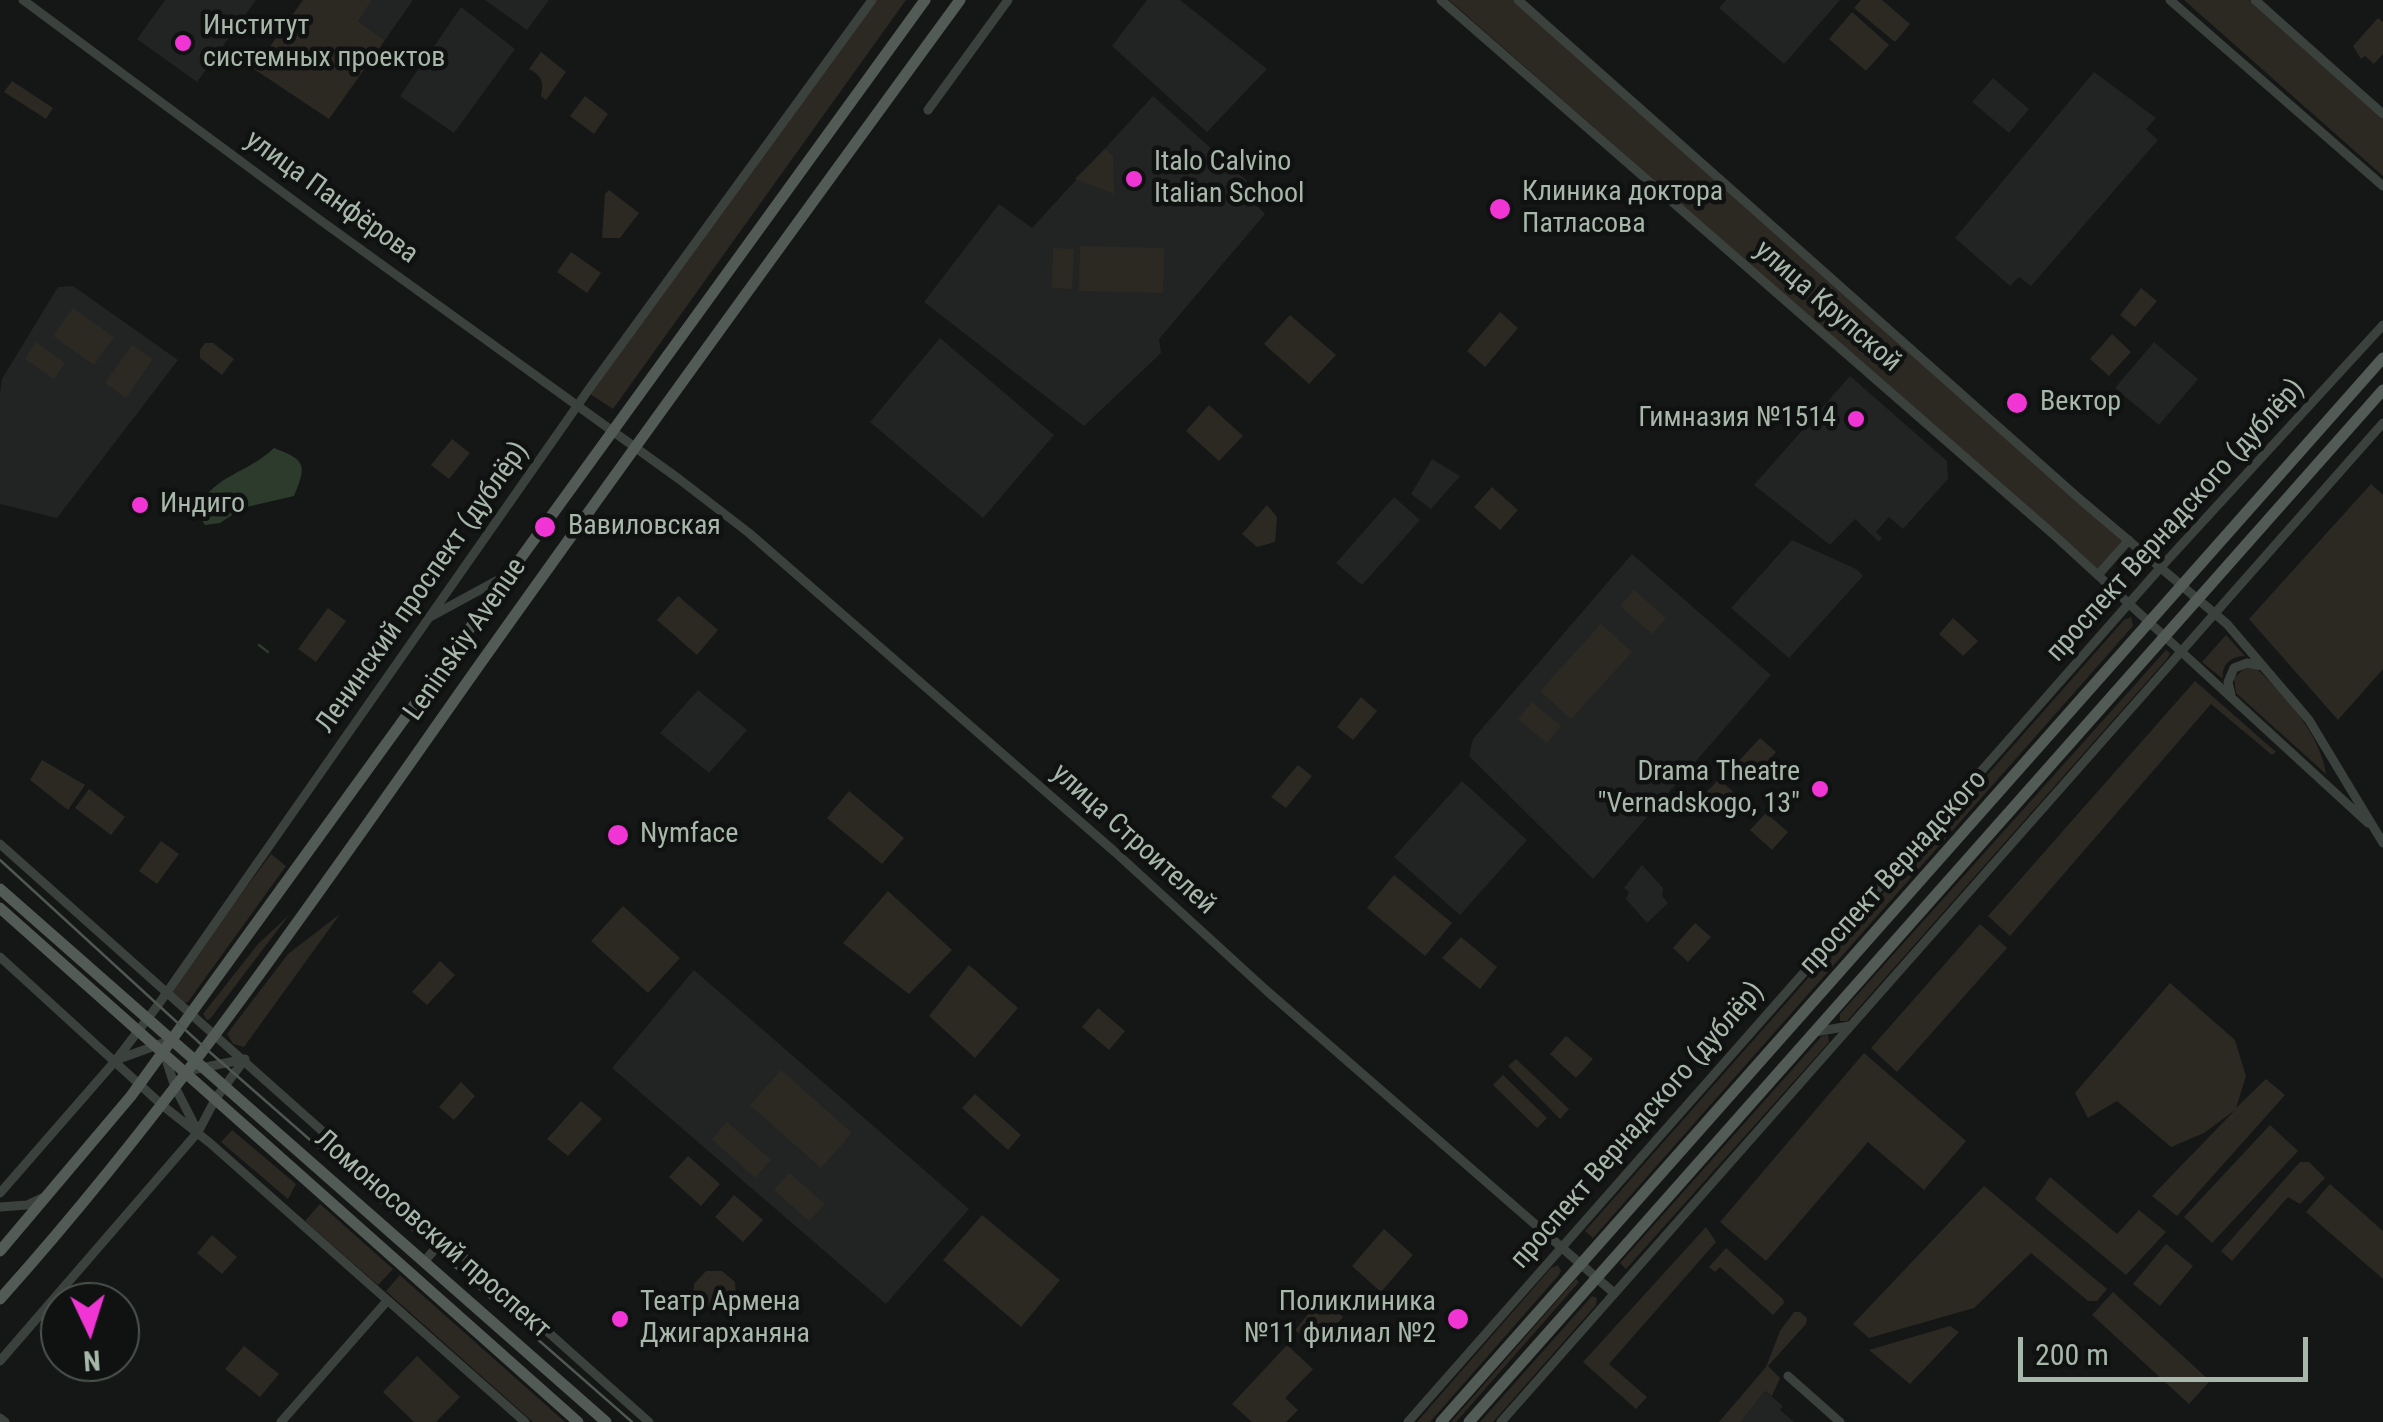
<!DOCTYPE html>
<meta charset="utf-8">
<style>
body{margin:0}
#map{position:relative;width:2383px;height:1422px;overflow:hidden;background:#151716;font-family:"Roboto Condensed",sans-serif}
canvas{display:block}
.north{position:absolute;left:40px;top:1282px;width:100px;height:100px;box-sizing:border-box;background:#101211;border:2px solid #4c544e;border-radius:50%;rotate:176deg;font-size:28px;font-weight:700;line-height:40px;text-align:center;color:#a7b7aa}
.north::after{content:'';display:block;margin:auto;width:35px;height:45px;background:#f035d4;clip-path:polygon(50% 0,100% 100%,50% 72%,0 100%)}
.scale{position:absolute;left:2018px;top:1337px;width:290px;height:45px;box-sizing:border-box;border:5px solid #a7b7aa;border-top:0;padding-left:12px;font-size:30px;line-height:35px;white-space:nowrap;color:#a7b7aa;-webkit-text-stroke:8px #101211;paint-order:stroke}
</style>
<div id="map">
<canvas width="2383" height="1422"></canvas>
<div class="north">N</div>
<div class="scale">200 m</div>
</div>
<script>
const c = document.querySelector('canvas').getContext('2d');
c.lineJoin = 'round';
function fillPath(path, color) { c.fillStyle = color; c.fill(path, 'evenodd'); }
function strokePath(path, color, width, dash) { c.strokeStyle = color; c.lineWidth = width; c.lineCap = dash ? 'butt' : 'round'; c.setLineDash(dash || []); c.stroke(path); }
function write(font, color, halo, rows, align = 'center') {
  c.font = font + ' "Roboto Condensed",sans-serif'; c.lineWidth = 9; c.setLineDash([]); c.textBaseline = 'middle'; c.strokeStyle = halo; c.fillStyle = color; for (const [text, x, y, turn = 0] of rows) {
    c.save(); c.translate(x, y); c.rotate((+turn || 0) * Math.PI / 180); c.textAlign = isNaN(turn) ? turn : align; if (halo) c.strokeText(text, 0, 0); c.fillText(text, 0, 0); c.restore();
  }
}
fillPath(new Path2D(`
 M165,0H256L197,82L137,39Z
 M372,0H413L385,40L357,20Z
 M485,0H549L527,30Z
 M1147,0H1180L1267,69L1207,132L1112,46Z
 M1726,0H1840L1784,64L1719,8Z
 M461,7L515,49L454,133L400,96Z
 M2094,72L2156,118L2146,129L2158,140L2031,286L2019,277L2010,286L1955,238Z
 M1993,78L2029,109L2009,133L1972,102Z
 M1153,96L1247,181L1244,191L1265,214L1159,339L1161,353L1084,426L924,302L999,204L1032,228Z
 M73,286L178,360L57,518L0,504V393L2,379L58,287Z
 M940,338L1054,435L983,518L870,422Z
 M2154,342L2198,379L2159,425L2115,388Z
 M1850,376L1947,461L1948,479L1903,529L1889,517L1876,532L1882,538L1879,542L1855,519L1830,545L1754,485Z
 M1432,459L1460,476L1431,509L1411,494Z
 M1394,497L1420,520L1362,585L1336,563Z
 M1792,540L1856,569L1863,576L1789,658L1731,608Z
 M1632,554L1771,675L1593,879L1469,756L1473,739Z
 M698,690L747,730L709,773L660,733Z
 M1462,781L1527,840L1460,915L1394,857Z
 M1642,865L1663,888L1662,896L1668,903L1647,923L1626,899L1629,892L1624,888Z
 M694,970L969,1209L886,1304L612,1068Z
 M1765,1391L1783,1406L1780,1410L1794,1422H1741Z`), '#212423');
fillPath(new Path2D(`
 M303,0H372L358,21L385,40L329,119L254,69Z
 M876,0H906L613,409L590,394Z
 M1449,0H1513L2123,541L2098,570Z
 M1861,0H1882L1910,24L1895,42L1854,8Z
 M2184,0H2249L2383,119V176Z
 M1852,12L1889,45L1866,71L1829,39Z
 M2378,18L2383,22V54L2374,64L2365,56L2361,59L2353,46Z
 M541,52L566,72L546,100L541,96C544,82 542,76 529,69Z
 M12,81L53,108L46,119L4,92Z
 M585,96L608,114L594,134L570,116Z
 M1105,149L1113,157L1114,194L1075,179Z
 M609,190L639,213L620,238H602L605,194Z
 M1080,246L1164,248L1163,293L1079,291Z
 M1053,248L1074,249L1072,289L1052,288Z
 M571,252L601,273L587,293L557,272Z
 M2141,288L2157,301L2135,327L2120,315Z
 M73,308L114,337L94,365L53,336Z
 M1500,312L1518,328L1485,367L1467,351Z
 M1290,315L1336,355L1309,384L1264,344Z
 M2112,334L2131,352L2109,376L2090,359Z
 M36,342L65,363L54,379L25,359Z
 M205,343H213L234,359L222,375L200,358V350Z
 M132,345L153,359L126,398L105,383Z
 M1209,405L1243,436L1219,461L1186,431Z
 M452,439L470,453L449,479L431,465Z
 M2371,484L2383,495V669L2338,720L2249,619Z
 M1492,487L1518,510L1500,530L1474,507Z
 M1267,505L1277,517L1275,542L1257,547L1242,534Z
 M1634,590L1666,618L1652,634L1620,606Z
 M678,596L718,630L697,655L657,620Z
 M328,608L346,621L316,662L298,649Z
 M2131,617L2133,626L1593,1238L1585,1231L2124,620Z
 M1953,618L1978,641L1963,656L1939,634Z
 M1601,624L1632,652L1571,719L1540,691Z
 M2226,635L2245,656C2231,656 2221,665 2223,679L2202,662Z
 M2166,650L2170,653L2167,659L1847,1021H1840V1014Z
 M2247,666L2256,668C2285,696 2320,733 2326,774L2236,693L2234,678Z
 M2195,681L2276,752L2272,755L2211,704L2010,936L1988,916Z
 M1361,697L1377,711L1353,740L1337,727Z
 M1532,702L1561,726L1547,743L1518,719Z
 M1760,738L1776,752L1754,777L1738,762Z
 M42,760L85,785L68,810L30,780Z
 M1298,765L1312,776L1286,808L1271,797Z
 M1719,779L1740,798L1724,815L1703,796Z
 M89,789L125,817L111,835L75,808Z
 M849,791L904,838L882,864L827,818Z
 M1766,813L1788,832L1772,850L1750,830Z
 M161,841L179,854L157,884L139,871Z
 M271,854L286,866L188,1002L182,1003L170,990Z
 M1394,875L1452,923L1425,956L1367,908Z
 M888,891L952,950L909,994L843,943Z
 M623,906L680,958L648,993L591,941Z
 M340,914L244,1047L233,1044L227,1034L288,954Z
 M289,915L210,1019L207,1020L203,1014L258,944Z
 M1695,923L1711,937L1688,962L1673,948Z
 M1980,924L2007,948L1897,1072L1871,1048Z
 M1461,937L1497,967L1480,989L1442,958Z
 M440,961L455,975L427,1005L412,992Z
 M969,965L1018,1008L975,1058L929,1016Z
 M2170,983L2235,1040L2246,1076L2236,1108L2266,1079L2285,1095L2177,1216L2152,1196L2235,1110L2204,1133L2171,1147L2117,1101L2088,1118L2075,1093Z
 M1098,1008L1125,1031L1109,1050L1082,1027Z
 M1828,1035L1829,1042L1626,1269L1620,1263L1822,1036Z
 M1566,1036L1593,1059L1576,1078L1550,1054Z
 M1864,1053L1966,1141L1924,1190L1868,1142L1766,1261L1720,1222Z
 M1516,1059L1569,1109L1560,1119L1508,1066Z
 M781,1070L852,1133L821,1168L750,1105Z
 M1503,1075L1547,1118L1537,1128L1493,1085Z
 M461,1082L475,1096L454,1120L439,1107Z
 M975,1094L1021,1135L1008,1150L962,1108Z
 M581,1101L602,1119L568,1156L547,1139Z
 M727,1122L771,1160L755,1178L712,1139Z
 M2270,1125L2298,1151L2212,1243L2184,1217Z
 M232,1130L296,1184L288,1199L221,1142Z
 M688,1156L720,1184L701,1206L669,1177Z
 M2300,1162H2309L2325,1178L2300,1204L2288,1197L2232,1261L2221,1251Z
 M789,1173L825,1204L809,1221L774,1190Z
 M2050,1177L2117,1234L2139,1210L2166,1232L2126,1275L2035,1199Z
 M2330,1184L2383,1231V1279L2306,1212Z
 M1984,1186L2107,1289L2097,1301H2088L2031,1253L1974,1308L1869,1338L1853,1324Z
 M734,1195L763,1220L743,1242L715,1217Z
 M320,1204L393,1269L378,1285L305,1221Z
 M982,1215L1060,1280L1021,1327L943,1260Z
 M1706,1227L1716,1242L1609,1364L1647,1397L1636,1409L1583,1362Z
 M1384,1229L1413,1255L1381,1292L1352,1266Z
 M212,1235L237,1257L222,1274L197,1253Z
 M2166,1244L2193,1266L2160,1306L2133,1284Z
 M1726,1248L1783,1299L1784,1303L1773,1315L1720,1267L1715,1272L1709,1267Z
 M1558,1265L1561,1271L1558,1276L1430,1422H1417L1551,1268Z
 M706,1271H722L735,1282L736,1297L723,1309L703,1307L693,1298L694,1284Z
 M400,1275L412,1286L565,1422H533L386,1291Z
 M1576,1279L1579,1282L1456,1422H1451Z
 M2113,1292L2210,1381L2189,1404L2092,1315Z
 M1592,1296L1597,1298L1596,1305L1493,1422H1480Z
 M1322,1298L1343,1317L1316,1348L1295,1330Z
 M1794,1312H1800L1807,1318L1806,1324L1768,1366L1780,1378L1772,1396L1765,1391L1741,1422H1719L1766,1367L1780,1331Z
 M1950,1326L1959,1332L1910,1384L1869,1350Z
 M1287,1345L1313,1369L1285,1398L1298,1410L1286,1422H1252L1232,1404Z
 M244,1346L279,1374L260,1397L225,1369Z
 M417,1356L460,1397L436,1422H414L383,1392Z`), '#2c2923');
fillPath(new Path2D(`
 M274,448C306,460 307,465 294,496L242,508L220,523L205,525L195,509C221,471 245,475 274,448Z`), '#2d3b2c');
strokePath(new Path2D(`
 M259,645L268,652`), '#2d3b2c', 2.5);
strokePath(new Path2D(`
 M23,0L320,220L679,479L749,533L1115,852L1267,991L1614,1293
 M1441,0L2053,534L2368,823
 M1518,0L2082,501L2227,624L2309,720L2383,843
 M2170,0L2383,186
 M2255,0L2383,114
 M928,110L1008,0
 M2098,575L2129,540
 M430,617L509,574
 M2231,695L2228,682L2234,668L2247,663L2263,666
 M0,844L649,1422
 M0,957L162,1105L210,1143L525,1422
 M1815,1032L1849,1026
 M164,1053L175,1087L197,1130
 M119,1059L171,1040
 M187,1071L245,1059
 M0,1193L116,1060L158,1005L589,389L872,0
 M0,1207L27,1205L42,1198
 M424,1262L444,1238
 M0,1361L198,1132L216,1098L245,1059
 M1788,1376L1840,1422
 M0,1418L5,1422
 M281,1422L387,1301
 M1408,1422L2161,567L2383,325
 M1501,1422L2383,423`), '#3b413d', 9);
strokePath(new Path2D(`
 M0,889L606,1422
 M0,908L578,1422
 M0,1251L131,1096L925,0
 M0,1299C175,1104 324,885 475,671C635,446 797,223 960,0
 M1441,1422L2383,358
 M1469,1422L2383,390`), '#525b55', 11);
strokePath(new Path2D(`
 M0,860L204,1047L632,1422`), '#4f5751', 2.5);
for (const [x, y, r, color] of [
 [183,43,10,"#f035d4"],
 [1134,179,10,"#f035d4"],
 [1500,209,12,"#f035d4"],
 [2017,403,12,"#f035d4"],
 [1856,419,10,"#f035d4"],
 [140,505,10,"#f035d4"],
 [545,527,12,"#f035d4"],
 [1820,789,10,"#f035d4"],
 [618,835,12,"#f035d4"],
 [620,1319,10,"#f035d4"],
 [1458,1319,12,"#f035d4"]
]) { const dot = new Path2D(); dot.arc(x, y, r, 0, 2 * Math.PI); c.fillStyle = color; c.fill(dot); strokePath(dot, '#101211', 4); }
write('28px', '#a7b7aa', '#101211', [
 ["Институт",203,27],
 ["системных проектов",203,59],
 ["Italo Calvino",1154,163],
 ["Italian School",1154,195],
 ["Клиника доктора",1522,193],
 ["Патласова",1522,225],
 ["Вектор",2040,403],
 ["Гимназия №1514",1836,419,"right"],
 ["Индиго",160,505],
 ["Вавиловская",568,527],
 ["Drama Theatre",1800,773,"right"],
 ["\"Vernadskogo, 13\"",1800,805,"right"],
 ["Nymface",640,835],
 ["Театр Армена",640,1303],
 ["Джигарханяна",640,1335],
 ["Поликлиника",1436,1303,"right"],
 ["№11 филиал №2",1436,1335,"right"]
], 'left');
write('28px', '#a7b7aa', '#101211', [
 ["улица Панфёрова",331,198,36],
 ["улица Крупской",1827,307,41],
 ["проспект Вернадского (дублёр)",2176,521,-48],
 ["Ленинский проспект (дублёр)",423,588,-55],
 ["Leninskiy Avenue",466,640,-55],
 ["улица Строителей",1133,840,42],
 ["проспект Вернадского",1894,873,-48],
 ["проспект Вернадского (дублёр)",1638,1126,-49],
 ["Ломоносовский проспект",432,1235,41]
]);
</script>
